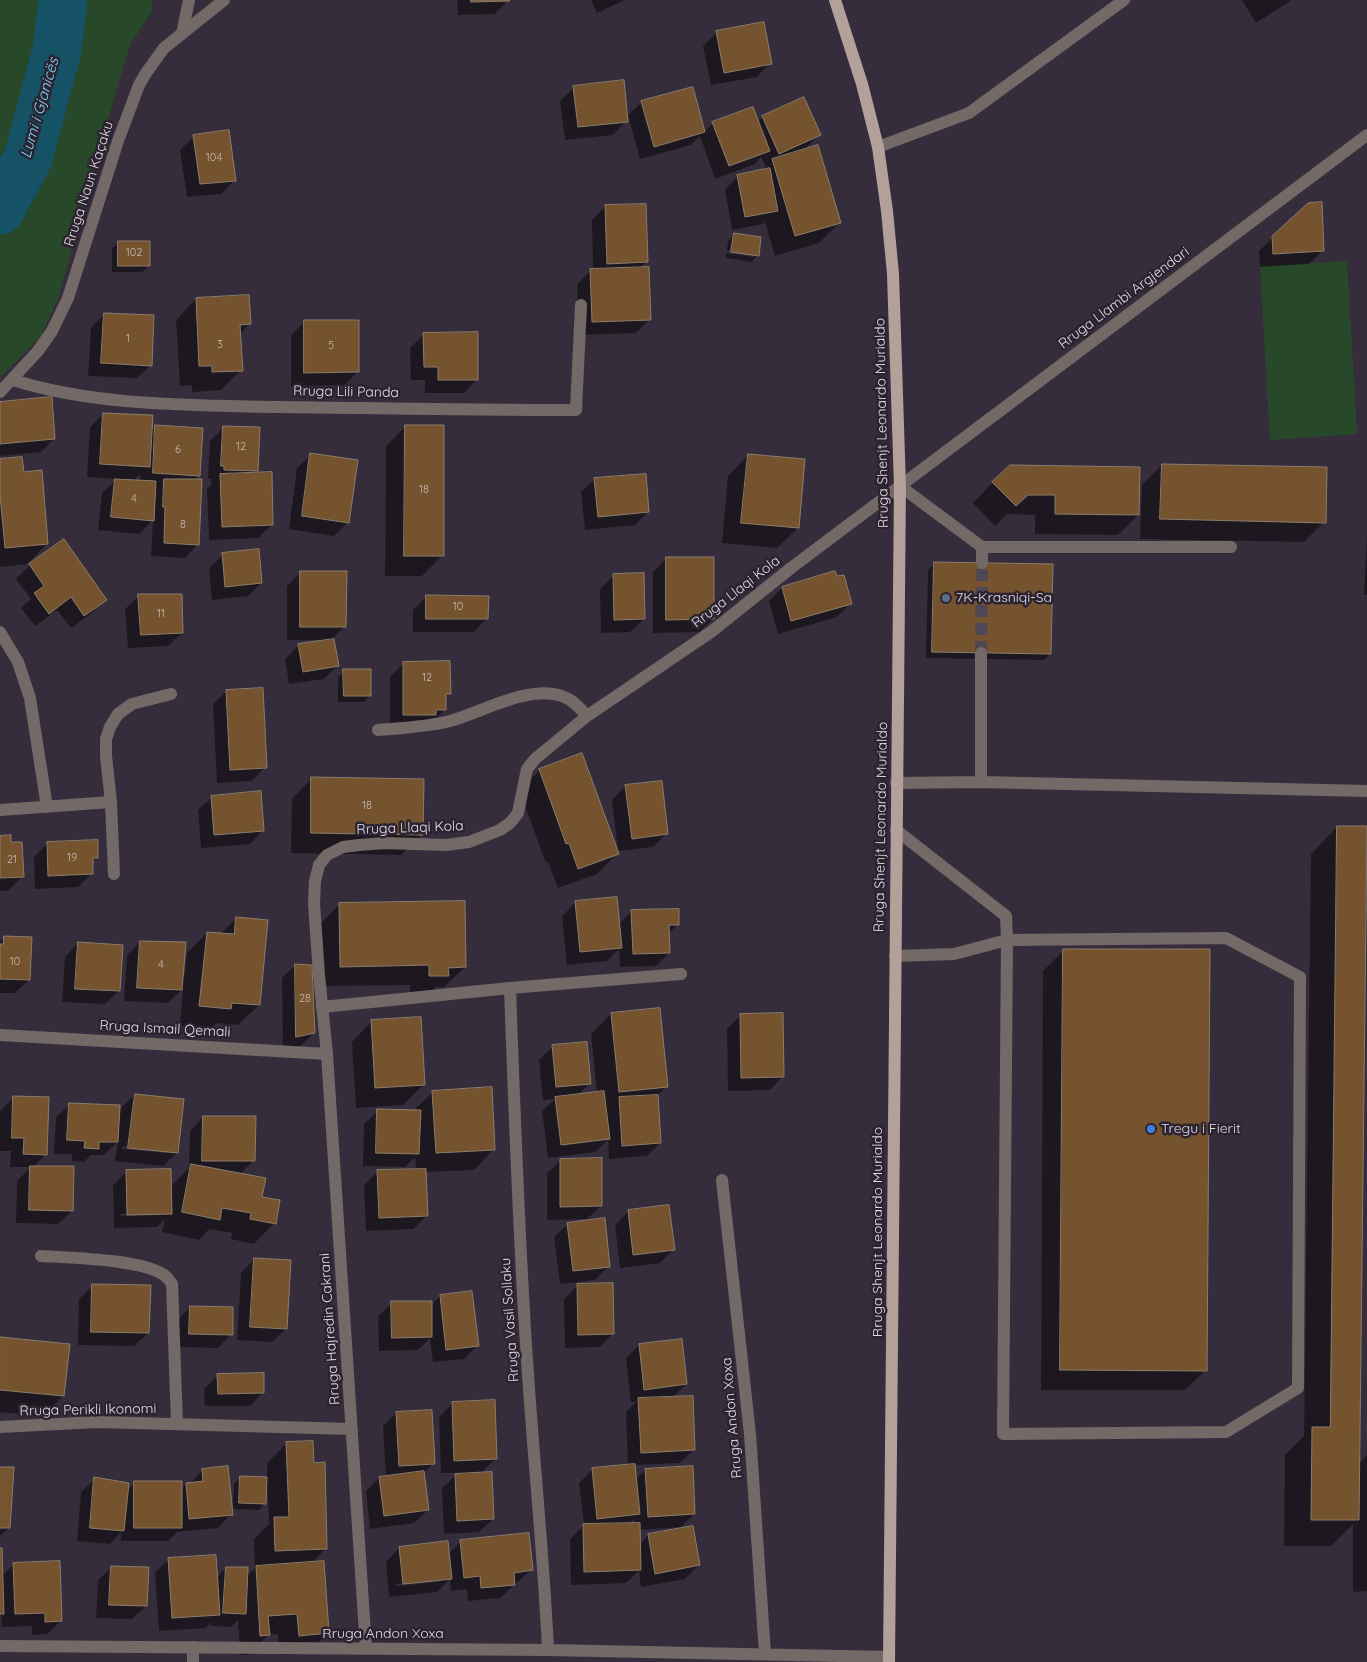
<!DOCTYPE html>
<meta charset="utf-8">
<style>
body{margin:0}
canvas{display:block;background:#362d3c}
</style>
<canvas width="1367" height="1662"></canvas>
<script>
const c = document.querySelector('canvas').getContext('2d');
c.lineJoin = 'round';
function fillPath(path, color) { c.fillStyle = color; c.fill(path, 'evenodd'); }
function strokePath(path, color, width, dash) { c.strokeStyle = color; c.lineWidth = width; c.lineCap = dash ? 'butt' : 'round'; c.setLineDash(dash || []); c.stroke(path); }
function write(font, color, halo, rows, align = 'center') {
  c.font = font + ' Quicksand,sans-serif'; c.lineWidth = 5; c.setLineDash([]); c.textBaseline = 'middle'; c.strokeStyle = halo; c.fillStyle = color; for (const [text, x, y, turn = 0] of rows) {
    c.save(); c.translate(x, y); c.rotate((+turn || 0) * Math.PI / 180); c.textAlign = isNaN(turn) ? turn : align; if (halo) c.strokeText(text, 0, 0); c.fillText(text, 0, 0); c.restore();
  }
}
fillPath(new Path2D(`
 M0,0H152V11L130,45L97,156L59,296L41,336L0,378Z
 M1347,261L1357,434L1270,440L1260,266Z`), '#28482a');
fillPath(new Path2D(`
 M457,0H508L495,14L458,15Z
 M591,0H625L597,13Z
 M1242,0H1292L1256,23Z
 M717,32L770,63L757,77L711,85L703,46Z
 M574,87L626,121L613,135L565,140L560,101Z
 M692,88L704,132L713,123L758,122L763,117L819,135L804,150L839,223L819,243L775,256L765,222L763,224L732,230L725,189L738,176L761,171L766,167L761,157L755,164L715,179L700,136L691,145L640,159L628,115L642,102Z
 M194,136L234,181L221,194L187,197L180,150Z
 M605,206L646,262L640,268L650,319L636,333L579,335L577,284L591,270H593L592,220Z
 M735,234L758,255L751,262L726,258V253L754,257V254L727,250L728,241Z
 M1273,237L1323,250L1309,264L1260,267L1259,251Z
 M119,242L149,266L142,272H112V248Z
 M196,299L249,324L240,334L241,370L221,390L192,392V385L180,386L176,320Z
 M104,314L151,365L137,378L88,376L91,328Z
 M305,321L358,372L344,385L291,386V335Z
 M424,334L477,379L464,393H425V380H411L410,348Z
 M0,404L54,439L41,452L0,456Z
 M103,414L150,432L156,426L199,475L194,480L198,544L185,558L151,556L153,520L139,534L98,530L102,493L117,479L87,477L90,427ZM140,474V481H133Z
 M406,426L442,556L422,576H385L386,446Z
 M224,427L257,471L253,474L272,525L258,538L209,540L207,489L213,483H211V479H208L210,441Z
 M311,455L348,522L334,536L289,529L297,468Z
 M748,455L804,460L798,528L777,548L722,543L728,476Z
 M0,460L23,473L47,544L27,564L0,567Z
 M1162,465L1324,522L1304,542L1140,539L1142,485Z
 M1139,468L1138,515L1118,535L1035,534V515L1007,514L995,526L973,503L993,482Z
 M595,479L648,512L635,525L585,530L581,492Z
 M1367,534V595H1364Z
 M63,541L105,599L92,613L71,628L57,610L35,626L21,608L31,599L16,579L30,565Z
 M223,555L261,583L248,596L212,600L209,568Z
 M667,558L713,619L699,632L653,633V572Z
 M935,563L1050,654L1044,660L926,658L928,570Z
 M301,572L344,627L333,638L337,666L324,679L289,684L285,659L299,645L321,642V640H287V586Z
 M614,575L644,619L630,632L601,633L600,589Z
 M782,588L851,603L837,617L778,634L769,601Z
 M139,596L182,633L168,646L128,648L125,609Z
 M427,596L487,618L474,632H413V610Z
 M404,663L449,693L445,697V710L431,723L390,728V677Z
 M344,671L370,695L364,702H338V677Z
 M227,691L265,767L252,781L217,783L213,704Z
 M540,770L618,853L597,874L558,888L548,862L546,863L519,790Z
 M312,778L422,834L401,855L291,853L292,799Z
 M625,786L667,833L653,847L618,851L612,800Z
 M212,797L263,830L250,844L201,848L198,810Z
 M1337,827L1358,1464L1367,1455V1591L1353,1592V1524L1331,1546H1284L1285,1455L1304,1436L1311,854Z
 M0,837L10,843L22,877L9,890L0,891Z
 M48,843L97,857L91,863L92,873L78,887L35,889L34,857Z
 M576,902L618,925L632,911L678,924L668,934L669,953L656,966L620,967L619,949L607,961L567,965L562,916Z
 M340,904L465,967L444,987H436L427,996H410V985L320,986V924Z
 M237,918L259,1005L238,1025L216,1023L210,1029L180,1026L183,988L168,1003L124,1001L127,955L140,942L185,975L187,953L207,933L220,934Z
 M4,937L29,980L15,993H0V942Z
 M78,943L119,991L105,1004L62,1002L65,957Z
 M1064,950L1206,1370L1185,1390H1041L1043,971Z
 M296,965L314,1033L300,1046L283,1050L282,978Z
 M611,1014L667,1086L657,1096L660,1143L647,1156L609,1159L608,1140L595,1152L548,1158L542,1111L555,1099L543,1100L539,1060L552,1047L590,1083L578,1095L597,1093L591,1034Z
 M741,1015L783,1076L770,1090L728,1091L727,1029Z
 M372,1021L424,1084L403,1105L356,1108L352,1042Z
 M433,1092L494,1149L474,1170L425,1172L427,1216L413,1229L366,1231L364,1185L377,1172L416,1170L415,1157L405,1167L363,1166L364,1124L378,1111H413Z
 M135,1095L177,1153L163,1166L115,1161L118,1141L104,1155H91L84,1162L72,1161V1154H54L56,1117L70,1104L120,1118L121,1108ZM122,1146L167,1151V1153L122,1149Z
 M14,1097L46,1154L33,1167L72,1211L58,1224L16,1223L17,1181L31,1167H10L11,1151H0V1111Z
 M203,1117L254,1160L239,1175L261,1198L274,1223L254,1244L231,1239L232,1233L209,1229L199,1240L162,1232L165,1219L157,1227L114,1228L113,1185L127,1171L170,1187L189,1168L190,1131ZM159,1213V1215L121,1216L120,1214Z
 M561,1160L601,1206L587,1219L547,1220V1173Z
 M629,1211L673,1250L660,1263L620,1268L615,1225Z
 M568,1224L609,1266L595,1280L560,1284L554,1237Z
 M254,1259L286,1329L272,1342L237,1340L241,1273Z
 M93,1285L148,1333L134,1346L78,1345L79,1299Z
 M577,1286L613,1333L600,1347L565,1348L564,1299Z
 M440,1296L478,1345L464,1359L433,1362L430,1338L418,1350L379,1351L378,1316L392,1303L431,1305Z
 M190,1307L231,1334L218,1348L176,1347L177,1321Z
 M0,1339L63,1396L43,1416L0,1412Z
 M639,1345L686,1384L672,1398L694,1450L680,1463L634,1465L635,1480L645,1470L694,1514L681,1527L638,1530L639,1545L648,1535L692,1527L699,1565L685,1579L641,1587L639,1571L626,1583L571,1585L570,1539L584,1525L579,1483L593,1469L628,1466L626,1412L636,1402H631L626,1358ZM634,1519V1524H629Z
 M218,1375L263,1392L250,1406H205L204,1389Z
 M452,1404L496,1458L480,1474L493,1519L479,1532L444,1534L442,1488L458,1473H441L439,1417Z
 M396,1413L434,1463L423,1474L428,1510L414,1523L370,1529L366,1491L379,1478L386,1477L383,1426Z
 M287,1443L313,1464L326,1548L312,1563L328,1633L308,1653L279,1655L278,1634L269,1635L248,1655H240L238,1620L231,1627L211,1626V1623L205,1628L159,1631L155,1572L169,1559L216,1578L226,1568L246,1577L255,1568L254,1539L269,1524L268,1494H266L265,1503L259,1510L233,1509L234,1484L241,1477L267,1479V1463Z
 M0,1468L9,1528L0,1536Z
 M203,1470L231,1514L218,1528L177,1532L168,1541H121V1532L110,1544L77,1541L81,1492L95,1479L127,1490L135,1483L181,1489L186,1484L190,1483Z
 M461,1542L531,1570L500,1598L468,1601L467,1589L451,1591L450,1579L437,1592L389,1597L386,1562L399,1548L448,1554ZM438,1579V1582L396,1586V1584Z
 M0,1549L1,1577L14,1564L61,1621L47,1634L32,1635V1626L2,1627L1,1614L0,1616Z
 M112,1567L146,1606L132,1619L96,1618L98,1580Z`), '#0007');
strokePath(new Path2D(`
 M0,210L28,158L57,50L63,0`), '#155266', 49);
const building = new Path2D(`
 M471,0H509L510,1L471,2Z
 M764,22L772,64L724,73L716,31Z
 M624,80L628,122L578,127L573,86Z
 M693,87L705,132L654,147L641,101Z
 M804,97L821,135L779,154L762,116Z
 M753,107L770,151L729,166L712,122Z
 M229,130L236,181L200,184L193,135Z
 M818,145L841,223L795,236L772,159Z
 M770,168L778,211L745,217L737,175Z
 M1322,202L1324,251L1273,254L1272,236L1308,203Z
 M646,204L648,262L607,264L605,205Z
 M734,233L761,237L759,256L731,252Z
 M118,241H150V266H118Z
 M649,267L651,320L592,322L590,269Z
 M249,295L251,324L240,325L243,371L212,372V366H199L196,298Z
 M104,313L154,315L152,366L101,363Z
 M304,320H359V372L304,373Z
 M478,332V380H438V367H424L423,333Z
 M52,397L55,439L0,444V402Z
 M103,413L153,415L150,467L100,464Z
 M155,425L203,428L200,476L153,473Z
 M405,425H444V556H404Z
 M223,426L260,427L258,471L224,470V466H221Z
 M310,453L358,460L349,523L302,516Z
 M748,454L805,459L799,528L741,523Z
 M22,457L24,472L42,470L48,544L5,548L0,495V459Z
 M1162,464L1327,467L1326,523L1160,519Z
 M1010,465L1140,467L1139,515L1055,514V495H1028L1016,506L992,482Z
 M272,472L273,525L222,527L220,474Z
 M646,474L649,512L598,517L594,478Z
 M115,479L156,481L154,521L111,517Z
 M164,479H202L199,545L164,543L165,507H163Z
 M64,539L107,600L84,616L71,597L49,614L34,593L44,586L29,564Z
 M259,549L262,583L225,587L222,553Z
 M666,557H714V619L666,620Z
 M934,562L1053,564L1051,654L932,652Z
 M300,571H347L346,627H300Z
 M835,571L837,576L844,575L852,604L791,621L782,587Z
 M644,573L645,619L614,620L613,574Z
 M138,594H182L183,633L141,635Z
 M426,595L489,596L488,619H426Z
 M334,639L339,666L303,672L298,644Z
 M450,661L451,694H446V710H436V715H403V662Z
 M343,669H371V696H344Z
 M263,688L267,768L230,770L226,690Z
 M582,753L619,854L578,869L569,843L566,844L539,769Z
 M311,777L424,779L423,835L311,833Z
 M662,781L668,834L632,839L625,785Z
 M261,791L264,831L214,835L211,796Z
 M1337,826H1367L1359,1520H1311L1312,1427H1330Z
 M11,835V842H22L24,877L0,878V836Z
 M98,840V858H93V874L48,876L47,842Z
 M617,897L622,948L580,952L575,901Z
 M465,901L466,967L448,968L449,976H429V965L340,967L339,903Z
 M679,909V925H669L670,953L633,954L631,910Z
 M236,917L268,920L260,1005L232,1003L231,1009L199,1006L207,932L234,934Z
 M4,936L32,937L30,980L0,979V944H3Z
 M140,941L186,942L182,990L137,988Z
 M78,942L123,945L120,991L75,989Z
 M1063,949H1210L1207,1371L1060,1370Z
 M295,964L312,965L315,1033L296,1037Z
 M660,1008L668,1087L619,1092L611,1013Z
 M783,1013L784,1077L741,1078L740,1014Z
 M421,1017L425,1085L375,1088L371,1020Z
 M587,1042L591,1084L556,1087L552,1045Z
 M492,1087L495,1150L436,1153L432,1091Z
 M604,1091L610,1139L561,1145L555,1097Z
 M135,1094L184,1099L178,1153L128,1148Z
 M658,1095L661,1143L622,1146L619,1097Z
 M13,1096L49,1097L47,1155L23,1154L24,1138H12Z
 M69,1103L120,1105L118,1142H99V1149L84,1148L85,1141L67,1140Z
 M377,1109L421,1110L419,1154L376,1153Z
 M203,1116H256L255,1161H202Z
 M602,1158V1206L560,1207V1159Z
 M191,1164L266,1178L262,1197L280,1200L276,1224L250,1219L251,1213L222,1208L220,1220L182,1212Z
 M30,1166H74L73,1211L29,1210Z
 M171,1169L172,1214L127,1215L126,1170Z
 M426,1169L428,1216L379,1218L377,1170Z
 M669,1205L675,1250L633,1255L628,1210Z
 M605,1218L610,1267L573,1271L567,1223Z
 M254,1258L291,1260L287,1329L250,1327Z
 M613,1283L614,1334L578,1335L577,1284Z
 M92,1284L151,1285L149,1333L91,1332Z
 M472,1291L479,1346L446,1350L440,1295Z
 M391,1301H432V1337L392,1338Z
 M190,1306L233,1307V1335L189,1334Z
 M0,1337L70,1344L64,1396L0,1390Z
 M682,1339L687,1384L644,1390L639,1344Z
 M264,1373V1393L218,1394L217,1374Z
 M693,1396L695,1450L641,1453L638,1398Z
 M495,1400L497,1459L454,1461L452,1402Z
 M432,1410L435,1464L399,1466L396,1412Z
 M313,1441L314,1463L325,1462L327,1549L275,1551L274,1517H289L286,1442Z
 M635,1464L640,1514L597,1519L592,1468Z
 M228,1466L233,1515L189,1519L186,1483L203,1481L202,1469Z
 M693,1466L695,1514L648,1517L645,1469Z
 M0,1467H14L10,1528H0Z
 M424,1471L429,1510L384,1516L379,1477Z
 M492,1472L494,1519L457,1521L455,1474Z
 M240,1476L267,1477L266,1504L239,1503Z
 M94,1477L129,1483L124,1531L90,1528Z
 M134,1481H182V1528H134Z
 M640,1523L641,1570L584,1572L583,1524Z
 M693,1526L700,1565L655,1574L648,1534Z
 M529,1533L533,1570L514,1573L515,1585L481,1588L480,1576L464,1578L460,1540Z
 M448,1541L452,1579L403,1584L399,1547Z
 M0,1548H2L4,1614H0Z
 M216,1555L220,1615L172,1618L168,1558Z
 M60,1561L62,1621L45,1622V1613L15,1614L13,1563Z
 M324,1561L329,1633L299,1636L297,1614L268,1616L270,1635L260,1636L256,1566Z
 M111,1566L149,1567L147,1606L109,1605Z
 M226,1567H248L246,1614L223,1613Z`);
fillPath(building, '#74532e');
strokePath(building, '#8b7c6c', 1);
strokePath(new Path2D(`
 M981,653L982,563`), '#504755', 12, [12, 6]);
strokePath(new Path2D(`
 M182,34L189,0
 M878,147L969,113L1124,0
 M13,380C95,406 190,405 276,407C376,408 476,410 576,410L581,305
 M0,392L38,351L52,331L68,298L118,141L139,85L146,73L164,48L224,0
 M900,486L982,547V563
 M982,547H1231
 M0,632L18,662L30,698L47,807
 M378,730C402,728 427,727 450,721C483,712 531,683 564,697C574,700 581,710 587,716
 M981,782V653
 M896,783L981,782L1367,791
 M0,810L111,802
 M114,874L111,802L106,756V739L110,727L118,714L132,704L171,694
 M895,956L954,954L1007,940L1226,938L1300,977L1298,1388L1226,1432L1003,1434L1007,940L1006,916L896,830
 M510,988C514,1101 518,1215 525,1328C531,1436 543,1542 548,1650
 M322,1007L510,988L681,974
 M0,1035L327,1054
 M722,1180L750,1434L765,1654
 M41,1256C71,1258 141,1259 164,1275C167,1277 170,1281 172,1284L177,1424
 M0,1427L97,1422L352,1429
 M0,1646L548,1650L889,1657
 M193,1647V1662
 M366,1649L327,1054L319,975L314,903L315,881L319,865L327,855L343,847L359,845L385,843L446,845L469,842L500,830L510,823L518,813L527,769L535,759L587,716L711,632L791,568L1367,135`), '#736967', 12);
strokePath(new Path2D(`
 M835,0L862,84L878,147L887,211L893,274L900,486L889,1662`), '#b4a09b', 12);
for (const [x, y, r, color] of [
 [946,598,5,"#5c6f8a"],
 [1151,1129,5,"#3f7fe0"]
]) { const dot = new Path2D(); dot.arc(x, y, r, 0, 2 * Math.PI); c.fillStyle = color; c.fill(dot); strokePath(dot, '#2c2331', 2); }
write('11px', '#c6b9b6', null, [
 ["104",214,158],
 ["102",134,253],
 ["1",128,339],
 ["3",220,345],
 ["5",331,346],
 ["12",241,447],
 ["6",178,450],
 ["18",424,490],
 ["4",134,499],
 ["8",183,525],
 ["10",458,607],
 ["11",161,614],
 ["12",427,678],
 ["18",367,806],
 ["19",72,858],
 ["21",12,860],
 ["10",15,962],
 ["4",161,965],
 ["28",305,999]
]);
write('14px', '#e1dbe4', '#2c2331', [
 ["Rruga Naun Kaçaku",89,184,-72],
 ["Rruga Llambi Argjendari",1124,298,-37],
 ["Rruga Lili Panda",346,392,1],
 ["Rruga Shenjt Leonardo Murialdo",882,423,-91],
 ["Rruga Llaqi Kola",736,592,-38],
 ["Rruga Shenjt Leonardo Murialdo",881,827,-89],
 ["Rruga Llaqi Kola",410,828,-2],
 ["Rruga Ismail Qemali",165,1029,3],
 ["Rruga Shenjt Leonardo Murialdo",878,1232,-90],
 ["Rruga Vasil Sollaku",510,1320,-94],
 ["Rruga Hajredin Cakrani",330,1329,-94],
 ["Rruga Perikli Ikonomi",88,1410,-1],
 ["Rruga Andon Xoxa",732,1418,-95],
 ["Rruga Andon Xoxa",383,1634]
]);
write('14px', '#e1dbe4', '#2c2331', [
 ["7K-Krasniqi-Sa",956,598],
 ["Tregu i Fierit",1161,1129]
], 'left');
write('italic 15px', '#81dbfd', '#2c2331', [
 ["Lumi i Gjanicës",40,108,-74]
]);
</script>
